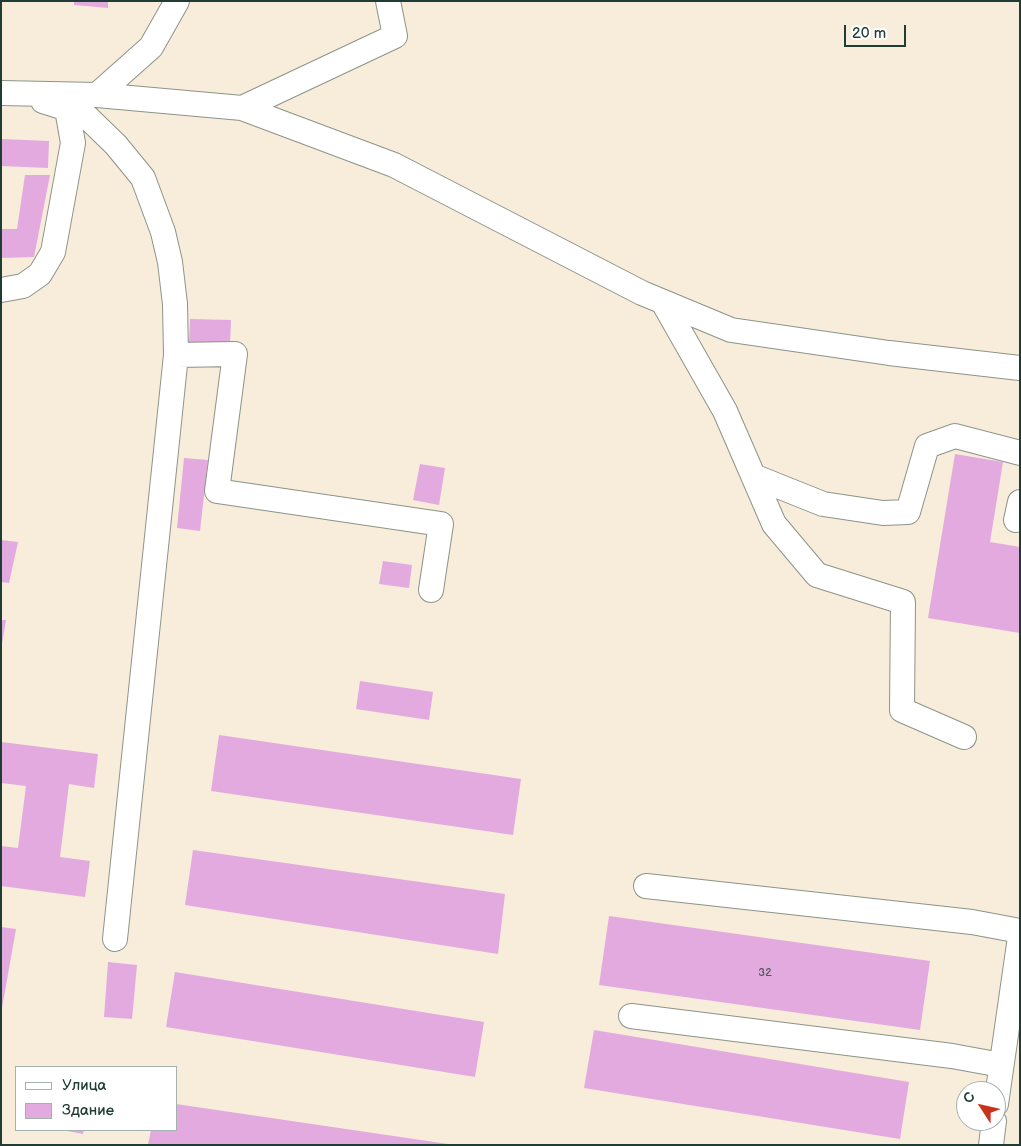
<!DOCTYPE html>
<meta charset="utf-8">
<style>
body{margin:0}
#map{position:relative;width:1021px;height:1146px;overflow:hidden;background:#f8ecdb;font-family:"Balsamiq Sans",sans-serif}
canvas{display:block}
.frame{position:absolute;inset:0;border:2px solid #1f3d34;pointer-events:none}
.legend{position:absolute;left:15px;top:1066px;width:162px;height:65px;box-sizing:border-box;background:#fff;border:1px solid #a5b1ae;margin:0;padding:6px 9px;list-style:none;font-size:15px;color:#1f3d34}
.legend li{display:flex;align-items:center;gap:10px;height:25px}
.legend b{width:25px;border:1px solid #a5b1ae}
.north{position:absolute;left:956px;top:1081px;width:50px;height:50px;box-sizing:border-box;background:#fff;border:1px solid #a5b1ae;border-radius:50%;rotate:305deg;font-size:14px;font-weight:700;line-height:20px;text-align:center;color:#1f3d34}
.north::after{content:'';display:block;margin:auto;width:18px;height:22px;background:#c8321e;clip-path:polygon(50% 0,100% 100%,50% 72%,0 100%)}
.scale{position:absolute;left:844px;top:25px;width:62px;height:22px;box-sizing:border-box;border:2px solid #1f3d34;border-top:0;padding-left:6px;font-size:15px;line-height:18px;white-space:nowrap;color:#1f3d34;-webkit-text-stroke:4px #fff;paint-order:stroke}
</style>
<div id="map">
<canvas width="1021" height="1146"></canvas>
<div class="frame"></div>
<ul class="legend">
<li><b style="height:6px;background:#fff"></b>Улица</li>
<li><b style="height:14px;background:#e3aadf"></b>Здание</li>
</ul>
<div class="north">С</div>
<div class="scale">20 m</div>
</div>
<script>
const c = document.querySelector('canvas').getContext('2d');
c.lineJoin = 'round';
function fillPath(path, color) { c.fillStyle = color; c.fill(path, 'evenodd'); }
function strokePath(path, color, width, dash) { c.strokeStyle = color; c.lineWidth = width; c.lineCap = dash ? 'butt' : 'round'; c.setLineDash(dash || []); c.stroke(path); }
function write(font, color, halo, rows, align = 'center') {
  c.font = font + ' "Balsamiq Sans",sans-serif'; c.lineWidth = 4.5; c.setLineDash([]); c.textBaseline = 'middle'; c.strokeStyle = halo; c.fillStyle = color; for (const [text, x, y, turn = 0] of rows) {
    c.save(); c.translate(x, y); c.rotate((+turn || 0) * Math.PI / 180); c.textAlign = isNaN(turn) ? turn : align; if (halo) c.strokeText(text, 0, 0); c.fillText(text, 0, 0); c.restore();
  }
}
fillPath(new Path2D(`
 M74,1H108V8L74,5Z
 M1,139L49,141L48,168L1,166Z
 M25,175H50L34,257L1,258V229H17Z
 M190,319L231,320L230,344L189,343Z
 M955,454L1003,462L990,542L1020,547V633L928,618Z
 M184,458L208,460L200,531L177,528Z
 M420,464L445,468L439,505L413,500Z
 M1,540L18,542L9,583L1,582Z
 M383,561L412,565L409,588L379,584Z
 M1,620H6L2,644H1Z
 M360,681L433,692L429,720L356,709Z
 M219,735L521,779L513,835L211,791Z
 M1,742L98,754L94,788L69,784L60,857L90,861L85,897L1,886V846L18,848L26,786L1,783Z
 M193,850L505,894L498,954L185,905Z
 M609,916L930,961L920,1030L599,985Z
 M1,927L16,929L2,1008H1Z
 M108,962L137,965L132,1019L104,1017Z
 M175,972L484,1022L475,1077L166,1027Z
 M594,1030L909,1082L900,1139L584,1088Z
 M176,1104L448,1144V1145H148L151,1130H176Z
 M62,1130H84L83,1134Z`), '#e3aadf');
const minor = new Path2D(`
 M1,93L97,95L242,108L394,165L642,293L731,330L889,353L1020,368
 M97,95L151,47L177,1
 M43,101L84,114L116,145L143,178L163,232L170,262L175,304L176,355L115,939
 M242,108L395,36L388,1
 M1,290L23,286L40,274L53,252L73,143L67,109
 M663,302L725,411L774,524L817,575L903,602L902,710L964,737
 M176,355L235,354L217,491L441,524L431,590
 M753,476L823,504L883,513L908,512L927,446L955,436L1020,453
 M1016,520L1020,502
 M646,886L972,922L1020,931
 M631,1016L952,1056L1001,1065
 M996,1104L1020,937
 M991,1145L994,1121`);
strokePath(minor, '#8c9488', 26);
strokePath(minor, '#fff', 24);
write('11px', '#50585f', null, [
 ["32",765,973]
]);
</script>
